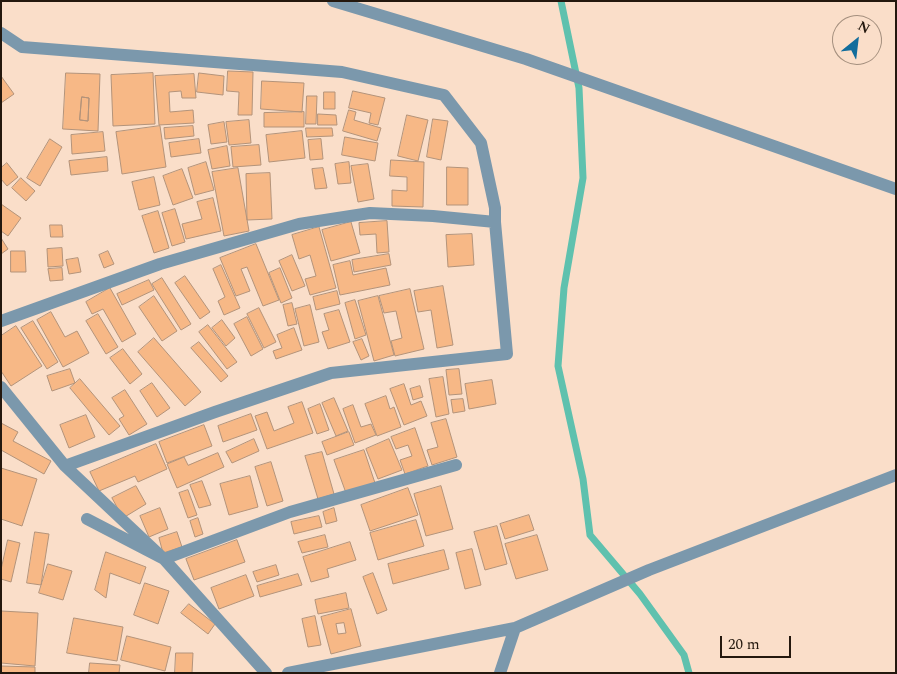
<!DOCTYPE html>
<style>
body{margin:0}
#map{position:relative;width:897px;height:674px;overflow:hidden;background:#fadec9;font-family:Spectral,serif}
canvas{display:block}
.frame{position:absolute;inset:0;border:2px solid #24180e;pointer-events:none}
.north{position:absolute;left:832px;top:15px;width:50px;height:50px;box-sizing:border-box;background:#fadec9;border:1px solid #a48f7e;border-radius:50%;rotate:29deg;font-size:14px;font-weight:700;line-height:20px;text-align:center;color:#24180e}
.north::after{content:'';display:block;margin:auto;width:18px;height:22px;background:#126d9c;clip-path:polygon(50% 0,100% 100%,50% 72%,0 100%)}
.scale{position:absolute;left:720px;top:636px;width:71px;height:22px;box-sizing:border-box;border:2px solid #24180e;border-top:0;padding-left:6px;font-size:15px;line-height:18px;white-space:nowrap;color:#24180e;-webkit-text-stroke:4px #fadec9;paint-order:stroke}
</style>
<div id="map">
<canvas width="897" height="674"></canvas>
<div class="frame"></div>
<div class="north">N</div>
<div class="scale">20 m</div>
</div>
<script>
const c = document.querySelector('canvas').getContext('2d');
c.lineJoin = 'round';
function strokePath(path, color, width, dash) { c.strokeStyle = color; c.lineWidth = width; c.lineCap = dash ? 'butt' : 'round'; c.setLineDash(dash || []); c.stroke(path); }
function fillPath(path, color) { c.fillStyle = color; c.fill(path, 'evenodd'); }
strokePath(new Path2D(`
 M561,1L579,88L583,178L564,288L558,366L583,479L590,535L640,594L684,655L689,673`), '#5fc1ae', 7);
const building = new Path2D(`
 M228,71L253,72L252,115H238L239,92L227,91Z
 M66,73L100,74L98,131L63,129ZM82,97L89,98L88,121L80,120Z
 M153,73L155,124L113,126L111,75Z
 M199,73L224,76L223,95L197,92Z
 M194,74L196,98H182L181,91L169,92L170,112L193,110L194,123L159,125L155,76Z
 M1,76L14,94L1,103Z
 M262,81L304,83L302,112L261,109Z
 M353,91L385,98L378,125L369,123L371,113L349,108Z
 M324,92H335V109H324Z
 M307,96H317L316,124H306Z
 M82,97L89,98L88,121L80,120Z
 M349,110L356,112L354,120L381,128L377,141L343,131Z
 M304,112V127H264V113Z
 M318,114L336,115L337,125H318Z
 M407,115L428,120L418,161L398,156Z
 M433,119L448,121L441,160L427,157Z
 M249,120L251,143L229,145L226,122Z
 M224,122L227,142L211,144L208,125Z
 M160,126L166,167L122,174L116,132Z
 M193,126L194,136L165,139L164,128Z
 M306,128H332L333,136L307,137Z
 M302,131L305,158L269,162L266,135Z
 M103,132L105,151L72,154L71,135Z
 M345,137L378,143L375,161L342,155Z
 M50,139L62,147L40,186L27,178Z
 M199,139L201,153L171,157L169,143Z
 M321,139L323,159L310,160L308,140Z
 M259,145L261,165L233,167L231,147Z
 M227,146L230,166L212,169L208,150Z
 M107,157L108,171L71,175L69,161Z
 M391,160L424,162L423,207L392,206V190L407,191V177L390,176Z
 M206,162L214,190L195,195L188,168Z
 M349,162L351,183L338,184L335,164Z
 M7,163L18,177L7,186L1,179V168Z
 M368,164L374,199L358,202L351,166Z
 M447,167L468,168V205H447Z
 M238,168L249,231L224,236L212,172Z
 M323,168L327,188L315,189L312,169Z
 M182,169L193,198L173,205L163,176Z
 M270,173L272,219L247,220L246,174Z
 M154,177L160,205L139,210L132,182Z
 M21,178L35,191L26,201L12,188Z
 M213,198L221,231L186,239L182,224L202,219L197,202Z
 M1,204L21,218L8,236L1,231Z
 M175,209L185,242L172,246L162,213Z
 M158,211L169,248L154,253L142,216Z
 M387,221L389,252L377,253L376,234L360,235L359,223Z
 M351,222L360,253L331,261L322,230Z
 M50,225H62L63,237H51Z
 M319,227L336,288L310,295L305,279L316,276L310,255L299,259L292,235Z
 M472,234L474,265L448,267L446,235Z
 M1,238L8,249L1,254Z
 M256,244L279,300L263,306L247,267L241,269L250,291L236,296L220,258Z
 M62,248L63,266L48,267L47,249Z
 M11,251H25L26,272H11Z
 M108,251L114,264L104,268L99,255Z
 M389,254L391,265L354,272L352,260Z
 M292,255L305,286L292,291L279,261Z
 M78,258L81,272L69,274L66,260Z
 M350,261L353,275L386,268L390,285L340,295L333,265Z
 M221,265L240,308L224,315L218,301L225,297L213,269Z
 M62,268L63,280L50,281L48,269Z
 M280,268L292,298L281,303L269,273Z
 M185,276L210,312L200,319L175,283Z
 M162,278L191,324L181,330L152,284Z
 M149,280L154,290L122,305L117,294Z
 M443,286L453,345L437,348L431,310L418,312L414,291Z
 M110,288L136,334L122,342L103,309L92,314L86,302Z
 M410,289L424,349L395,356L391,341L402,338L396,311L384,313L379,296Z
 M337,291L340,304L316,310L313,297Z
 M154,296L177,331L162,341L139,307Z
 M378,296L394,355L374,361L358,301Z
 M355,300L366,335L355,339L345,303Z
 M292,303L297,324L288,326L283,305Z
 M310,305L319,342L304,346L295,309Z
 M259,308L276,342L264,348L247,314Z
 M339,310L350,342L328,349L322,332L329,330L324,314Z
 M51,312L65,337L77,331L89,353L63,367L37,320Z
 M98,314L118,347L106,354L86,321Z
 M247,317L263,349L251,356L234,324Z
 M222,320L235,338L226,346L212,328Z
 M33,321L58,362L47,369L21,328Z
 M208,325L237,362L227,369L199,332Z
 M16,326L42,366L11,386L1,371V336Z
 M294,328L302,350L276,359L273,351L282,348L277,335Z
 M154,338L201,392L185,406L138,352Z
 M362,339L369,356L361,360L353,342Z
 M199,342L228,376L221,382L191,348Z
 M123,349L142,374L130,384L110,358Z
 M70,369L75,383L52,391L47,376Z
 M459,369L462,394L449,395L446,370Z
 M443,377L449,414L436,417L429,379Z
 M80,379L120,426L109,435L70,388Z
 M492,380L496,404L469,409L465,384Z
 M152,383L170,408L157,417L140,391Z
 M404,384L411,405L421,401L427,416L404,425L390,389Z
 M420,386L423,397L413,400L410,389Z
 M125,390L147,424L129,435L119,419L124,416L112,398Z
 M386,396L390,409L394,407L401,427L377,436L365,404Z
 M334,398L348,431L336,436L322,403Z
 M463,399L465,411L453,413L451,400Z
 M302,402L313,433L267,449L255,416L267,412L274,431L294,423L288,407Z
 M320,404L329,430L317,434L308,409Z
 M353,405L361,427L371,424L376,435L355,443L343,409Z
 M251,414L257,430L223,442L218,426Z
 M86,415L95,437L69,448L60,425Z
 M446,419L457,457L432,465L427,450L438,447L431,423Z
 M1,423L18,432L13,441L51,461L44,474L1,450Z
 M204,425L212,446L167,463L159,442Z
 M415,428L428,466L405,474L400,460L412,456L408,445L396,449L391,437Z
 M349,432L354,445L327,455L322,442Z
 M254,439L259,451L232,463L226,452Z
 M389,439L402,470L378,479L366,449Z
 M156,444L167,469L138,482L135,476L99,491L90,472Z
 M364,450L375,483L346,493L334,460Z
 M322,452L334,494L318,499L305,456Z
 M218,453L224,467L177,488L167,464L184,457L188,465Z
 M271,462L283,501L267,506L255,467Z
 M1,468L37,479L22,526L1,519Z
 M250,476L258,507L229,515L220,484Z
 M202,481L211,505L199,508L190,485Z
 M136,486L146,504L123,518L112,498Z
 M441,486L453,529L426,536L414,494Z
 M408,488L418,515L370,531L361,505Z
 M188,490L197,515L188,518L179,493Z
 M160,508L168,529L149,537L140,516Z
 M334,508L337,521L326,524L323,512Z
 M529,515L534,530L505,539L500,524Z
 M319,516L322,527L294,534L291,522Z
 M198,518L203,534L195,537L190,521Z
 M416,520L424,546L378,560L370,533Z
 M497,526L507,564L485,570L474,532Z
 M35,532L49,534L41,585L27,583Z
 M177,532L182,547L163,553L159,538Z
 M325,535L328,547L302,553L298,542Z
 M537,535L548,570L516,579L505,544Z
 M8,540L20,543L11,582L1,579V570Z
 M237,540L245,562L194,580L186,559Z
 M350,542L356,560L327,569L329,577L311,582L303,557Z
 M472,549L481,585L465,589L456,553Z
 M444,550L449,569L393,584L388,564Z
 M106,552L146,567L140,584L110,573L106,598L95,590Z
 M48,564L72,571L63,600L39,593Z
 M276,565L279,575L257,582L253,572Z
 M373,573L387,610L377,614L363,577Z
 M298,574L302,585L260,597L257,586Z
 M246,575L254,596L219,609L211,588Z
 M145,583L169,591L158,624L134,615Z
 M346,593L349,608L318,614L315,600Z
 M189,604L215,624L208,634L181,613Z
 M351,609L361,646L331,654L321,617ZM344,623L346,633L338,634L336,624Z
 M1,611L38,613L35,666L1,663Z
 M315,616L321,645L308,647L302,619Z
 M74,618L123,627L117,661L67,653Z
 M127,636L171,647L165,671L121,660Z
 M176,653H193L192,673H175Z
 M90,663L120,665L119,673H89Z
 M1,666L35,667V673H1Z`);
fillPath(building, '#f7b886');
strokePath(building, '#b3937a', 1);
strokePath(new Path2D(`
 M333,1L526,59L896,189
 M1,33L22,47L342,72L444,95L481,143L495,208V222L433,216L370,213L299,224L160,264L1,321
 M1,387L65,466L164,559L290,512L456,465
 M65,466L215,412L331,373L507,354L495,222
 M87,519L164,559L266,673
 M515,628L649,570L896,475
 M288,673L515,628L500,673`), '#7b98ac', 12);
</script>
